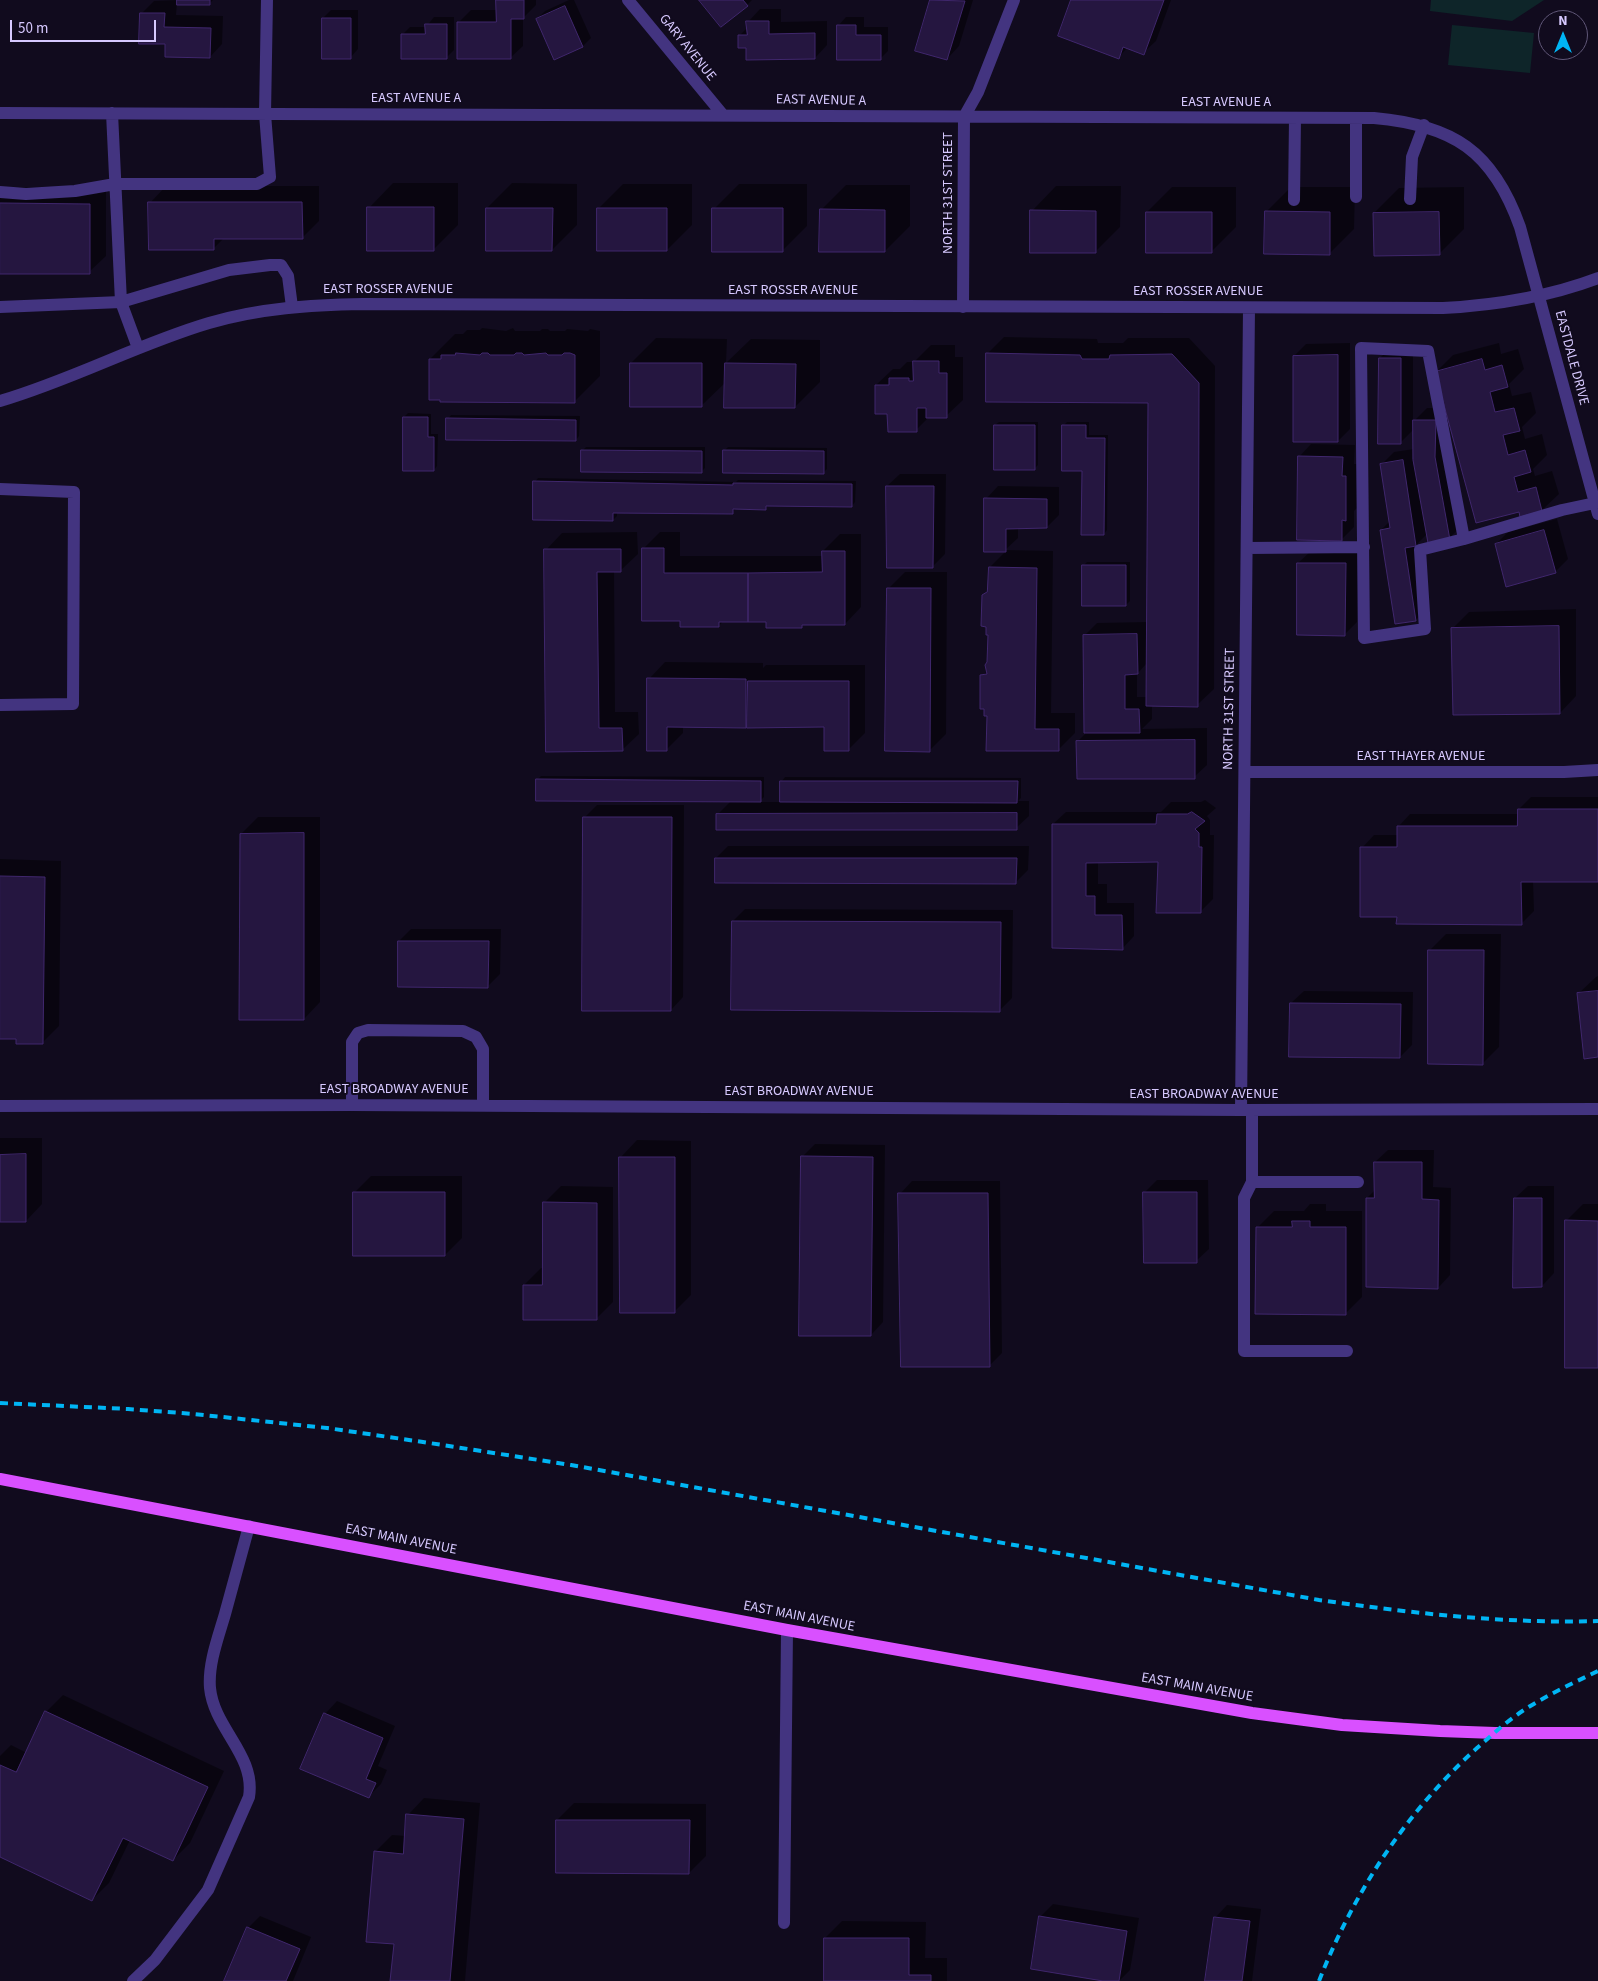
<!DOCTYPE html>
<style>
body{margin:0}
#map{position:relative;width:1598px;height:1981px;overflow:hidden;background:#110b1e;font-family:"Source Sans 3",sans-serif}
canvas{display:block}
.north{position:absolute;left:1538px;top:10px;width:50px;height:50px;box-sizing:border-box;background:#110b1e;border:1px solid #605778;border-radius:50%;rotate:0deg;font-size:14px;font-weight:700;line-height:20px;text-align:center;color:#d7c9ff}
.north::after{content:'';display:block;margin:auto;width:18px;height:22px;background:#00b5f4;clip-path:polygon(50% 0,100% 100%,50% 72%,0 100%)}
.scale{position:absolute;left:10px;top:20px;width:146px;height:22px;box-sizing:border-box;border:2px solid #d7c9ff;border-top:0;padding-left:6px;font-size:15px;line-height:18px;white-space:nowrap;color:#d7c9ff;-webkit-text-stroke:4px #110b1e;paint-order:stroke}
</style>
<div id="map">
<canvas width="1598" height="1981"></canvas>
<div class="north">N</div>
<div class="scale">50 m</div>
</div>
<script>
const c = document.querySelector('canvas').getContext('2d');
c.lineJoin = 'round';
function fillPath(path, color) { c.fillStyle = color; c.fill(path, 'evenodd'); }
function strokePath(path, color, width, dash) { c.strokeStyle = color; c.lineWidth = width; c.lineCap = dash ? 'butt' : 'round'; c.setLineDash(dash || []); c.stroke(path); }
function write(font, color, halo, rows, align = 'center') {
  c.font = font + ' "Source Sans 3",sans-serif'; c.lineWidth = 4; c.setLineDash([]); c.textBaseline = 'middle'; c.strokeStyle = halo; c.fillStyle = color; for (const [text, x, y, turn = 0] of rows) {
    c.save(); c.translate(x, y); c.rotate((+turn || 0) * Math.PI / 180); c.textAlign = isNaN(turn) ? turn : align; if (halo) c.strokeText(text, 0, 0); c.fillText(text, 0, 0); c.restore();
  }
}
fillPath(new Path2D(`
 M1431,0H1544L1512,21L1430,11Z
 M1452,25L1534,33L1530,73L1448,65Z`), '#0e2529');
fillPath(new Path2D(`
 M179,0H213L210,3H177L176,15L223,16L222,44L210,57L167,43L142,13L154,1Z
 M498,0H536V5L523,18V46L510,58L458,23L471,10H498Z
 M569,0H574L591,38L583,46L537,19L545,11Z
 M700,0H752L747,5Z
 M931,0H973L959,46L947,59L916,50Z
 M1073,0H1171L1156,41L1143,53L1128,47L1118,58Z
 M760,9H781V22L827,21V45L815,58L747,46L739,36L748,27V22Z
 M331,10H358V49L350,58L323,18Z
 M434,17H454V50L446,58L402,35L410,27H426Z
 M846,17H864V27H888V51L880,59L838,26Z
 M393,183H458V225L433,250L369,208Z
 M512,183L577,184V225L552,250L487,208Z
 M623,184H692V225L667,250L598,209Z
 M739,184H807V226L782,251L714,209Z
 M846,185H910V226L885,251L821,210Z
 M166,186H319V221L302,238H224L213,249L150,203Z
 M1056,186H1121L1120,227L1095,252L1032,211Z
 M0,187L106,188V256L89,272H0Z
 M1172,187H1236V227L1211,252L1147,212Z
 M1291,187H1355L1354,229L1329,254L1266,212Z
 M1464,187V229L1439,254L1374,213L1399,188Z
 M482,328L506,331L513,328L515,331H540L542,329H548L550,331H565L567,329L588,331L590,329L600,331V376L575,401L430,359L455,334H463L467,330H480Z
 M1004,337L1097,339L1098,343H1123L1128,338H1189L1215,366L1214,689L1197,705H1152V719L1142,729L1207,728V765L1194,777L1078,741L1085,734V635L1097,623L1148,622L1149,401L987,354ZM1147,663V697H1137V674Z
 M656,338L727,339L726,363L751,339L820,340V382L795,407L726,382L701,406L631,363Z
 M1350,343V429L1338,441L1294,356L1306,344Z
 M1499,343L1501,354L1518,349L1524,369L1509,384L1512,396L1531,392L1536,413L1522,427L1525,439L1542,434L1547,455L1533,469L1535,476L1552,471L1559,494L1542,510H1520L1448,417L1447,444L1462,526L1449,538L1428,533L1418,543L1428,607L1416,620L1381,530L1390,521L1381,465L1394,452L1414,449L1415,428L1400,443L1380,358L1392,346H1413V422L1427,408H1446L1436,372L1453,355Z
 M931,345H955V357H963V400L946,416H930L916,430L889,413L876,385L893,369H900L907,362H914Z
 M408,413L431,414V434H438L437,466L434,470L404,417Z
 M451,415L580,416L579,436L576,440L448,419Z
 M999,422H1038V465L1034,469L995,425Z
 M1067,422H1089V435H1108L1107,530L1104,534L1083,470L1063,426Z
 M1311,444L1355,445L1354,464H1358V507L1354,511V527L1341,540L1299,457Z
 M586,447H705V468L701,472L582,451Z
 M728,447L827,448V469L823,473L724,451Z
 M900,474H946L945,554L933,566L887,486Z
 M538,478L736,482L738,480L856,481L855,502L852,506L769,505L765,509L737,508L732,512L617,511V516L613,520L535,482Z
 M998,486L1059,487V515L1047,527H1018V538L1005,550L1053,551L1051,713H1075V733L1058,750L988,715L982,676L988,670L989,663V633L983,595L988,591L990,567L1007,550L985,551L986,499Z
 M1557,519L1568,559L1555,572L1496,544L1508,532Z
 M637,532L638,554L621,570L614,571L615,712H638L639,734L622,750L547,751L546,550L562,533Z
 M660,532H680V556H823V551L840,534H861V607L845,624H804L801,626L767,620H724L719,626L681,620L643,549Z
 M1311,551H1358L1357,622L1345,634L1298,563Z
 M1087,562H1130V601L1126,605L1083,566Z
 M905,572H947L946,734L929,751L888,589Z
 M1576,609V696L1560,713L1452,629L1469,612Z
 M665,662L763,663V668L766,665H865V733L848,750L825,726L748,724L746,727L683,726V733L666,750L649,679Z
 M541,776L764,777V797L759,802H782V781L785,777L1021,778V798L1018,801H1029V816L1016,828L717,815L731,801L537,780Z
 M1531,797H1598V881L1533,880L1534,911L1521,924L1398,916L1362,848L1374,835H1398V827L1410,814H1519V809Z
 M1205,800L1216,808L1207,816L1210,820V835H1214L1213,899L1200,912L1159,861H1098V884H1107V903H1134V936L1122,949L1053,947V824L1066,812H1161L1171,802H1201Z
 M597,805H684L683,997L671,1010L584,818Z
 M258,817H320V1002L304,1019L241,834Z
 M728,846H1029L1028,870L1016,882L716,858Z
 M0,859L61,861L59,1026L42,1043L17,1038H0Z
 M745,909L1013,910L1012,998L1000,1010L733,921Z
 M411,929H501L500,974L488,986L399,941Z
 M1446,934H1501L1499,1047L1482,1064L1429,951Z
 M1598,976V1056L1579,993L1596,977Z
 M1304,991L1413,992L1412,1045L1400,1057L1291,1003Z
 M0,1138H42V1204L26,1221H0Z
 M637,1140L691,1141V1295L674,1312L621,1157Z
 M815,1144L885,1145L883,1322L871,1335L802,1157Z
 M1388,1150H1434L1433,1187L1451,1188L1450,1275L1438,1288L1367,1198L1375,1190V1162Z
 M371,1176H462V1238L445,1255L354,1193Z
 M1157,1180H1208L1209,1249L1196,1261L1145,1192Z
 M912,1181H1000L1002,1353L989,1366L900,1194Z
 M561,1186L613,1187V1302L596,1319L524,1285L541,1268H544V1203Z
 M1528,1186H1554V1273L1542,1286L1515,1198Z
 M1310,1204H1326V1211H1362V1297L1345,1314L1257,1228L1274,1211H1304Z
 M1583,1204H1598V1367L1566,1221Z
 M63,1695L224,1771L190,1843L173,1860L130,1840L109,1883L92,1900L0,1855V1756L11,1745L27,1753L46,1712Z
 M337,1701L395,1726L378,1766L387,1770L381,1784L369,1796L325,1714Z
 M424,1798L480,1803L465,1981H392L395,1943L375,1852L392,1835L406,1836L408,1815Z
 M574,1803L706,1804V1856L689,1873L557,1820Z
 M1053,1904L1139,1918L1130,1970L1119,1981H1111L1040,1917Z
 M1227,1905L1261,1909L1252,1981H1206L1215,1918Z
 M260,1916L311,1937L293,1981H226L248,1928Z
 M842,1921L926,1922L925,1958H947V1981H825V1938Z`), '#0007');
const building = new Path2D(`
 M177,0H210V5H177Z
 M496,0H524V19H511V59H457V22H496Z
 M699,0H743L748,6L721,27Z
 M930,0L965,1L947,60L915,51Z
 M1071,0H1164L1144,55L1123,47L1119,59L1058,36Z
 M565,6L583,47L554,60L536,19Z
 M140,13H165L164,27L211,28L210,58L165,57V44H139Z
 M322,18H351V59H322Z
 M746,21H769V34L815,33V59L746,60V48H738V35H747Z
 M425,24H447V59H401V34H425Z
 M837,25H856V35H881V60H837Z
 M148,202H302L303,239H214V250H149Z
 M0,203L90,204V274H0Z
 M367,207H434V251H367Z
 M486,208H553L552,251H486Z
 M597,208H667V251H597Z
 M712,208H783V252H712Z
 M820,209L885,210V252H819Z
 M1030,210L1096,211V253H1030Z
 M1265,211L1330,212V255L1264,254Z
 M1146,212H1212V253H1146Z
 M1439,212L1440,255L1374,256L1373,213Z
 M456,353L480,355L482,353H488L490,355H514L516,353H522L524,355L546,353L548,355H562L564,353H570L575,355V403L440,402V400H429V359H441V355H455Z
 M986,353L1080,355L1082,359H1109L1110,355L1172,354L1199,383L1198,707L1146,706L1148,403L986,402Z
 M1338,355V442H1293V356Z
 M1379,358H1401V444H1378Z
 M1482,359L1485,370L1502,365L1508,387L1490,392L1495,412L1514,408L1520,431L1503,435L1508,455L1525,450L1531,472L1514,477L1518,492L1536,487L1542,511L1520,517L1519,512L1476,523L1435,372Z
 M913,361H939V373H947V418H926V408H917V432H888L887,414H875V385H889V378H909V381H913Z
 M630,363H702V407H630Z
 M725,363L796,364L795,408H724Z
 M403,417H428V437H434V471H403Z
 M446,418L576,420V441L446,440Z
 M1413,420H1436L1435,457L1450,540L1428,543L1413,460Z
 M994,425H1035V470H994Z
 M1062,425H1086V438H1105L1104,535H1081L1082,471H1062Z
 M581,450L702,451V473L581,472Z
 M723,450L824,451V474L723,473Z
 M1298,456L1343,457L1342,476H1346V521L1342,520V541L1297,540Z
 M1403,460L1416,546L1405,548L1416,621L1395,624L1380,530L1390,528L1380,464Z
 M533,481L733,485V483L852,484V507L766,506V510L733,509V514L613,513V521L533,520Z
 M886,486H934L933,568H887Z
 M984,498L1047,499V528L1006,529V552H984Z
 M1544,530L1556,573L1506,587L1495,544Z
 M642,548H664V573H748V622H719V627H680V621H642Z
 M544,549H621V572H597L599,728H622L623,751L546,752Z
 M822,551H845V625H802V628H766V622H748V573L822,572Z
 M1297,563H1346L1345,636L1297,635Z
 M1082,565H1126V606H1082Z
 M989,567L1037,568L1035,729H1059V751H986L987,716H984V709H980V675L987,674L985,665L987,662L988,635H986V627L981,626L982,595L987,592Z
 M887,588H931L930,752L885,751Z
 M1559,626L1560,714L1453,715L1451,628Z
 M1137,634L1138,674L1125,675V709H1139L1140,733H1084L1083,635Z
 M647,678L746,679V728L667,727V751H647Z
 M748,681H849V751H824V727L747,728Z
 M1195,740V779H1077L1076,741Z
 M536,779L761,781V802L536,801Z
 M780,781H1018L1017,803L780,802Z
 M1518,809H1598V882H1521L1522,925L1396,924L1397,917H1360V847H1397V826H1517Z
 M1192,812L1205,821L1195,829L1199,833V847H1202L1201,913H1156L1158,862L1086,863V896H1095V915H1122L1123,950L1052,948V824H1156L1157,814H1187Z
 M1017,813V830H716V814Z
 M583,817H672L671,1011H582Z
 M304,833V1020H239L240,834Z
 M715,858H1017L1016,884L715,883Z
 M0,876L45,877L43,1044H16V1039H0Z
 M732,921L1001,922L1000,1012L731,1010Z
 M398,941H489L488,988L398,987Z
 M1428,950H1484L1483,1065L1428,1064Z
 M1598,991V1057L1584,1059L1577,993Z
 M1290,1003L1401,1004L1400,1058L1289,1057Z
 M26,1154V1222H0V1155Z
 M801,1156L873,1157L871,1336H799Z
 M619,1157H675V1313H620Z
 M1374,1162H1422V1199L1439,1200L1438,1289L1366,1287V1198H1374Z
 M353,1192H445V1256H353Z
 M1143,1192H1197V1263H1144Z
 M898,1193H988L990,1367H901Z
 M1514,1198H1542V1287L1513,1288Z
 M543,1202L597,1203V1320H523V1285H542Z
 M1565,1220L1598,1221V1368H1565Z
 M1292,1221H1310V1227H1346V1315L1255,1314L1256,1227H1292Z
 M45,1711L208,1787L173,1861L123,1838L92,1901L0,1857V1765L16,1772Z
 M324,1713L383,1738L366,1779L376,1783L369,1798L300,1769Z
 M406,1814L464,1819L450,1981H390L394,1944L366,1942L374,1851L403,1854Z
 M556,1820H690L689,1874L556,1873Z
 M1039,1916L1127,1931L1119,1981H1103L1031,1969Z
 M1214,1917L1250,1921L1242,1981H1205Z
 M247,1927L300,1949L286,1981H224Z
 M824,1938H909V1975H931V1981H824Z`);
fillPath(building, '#251640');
strokePath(building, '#40276d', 1);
strokePath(new Path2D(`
 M628,0L723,115
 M0,113L1374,118C1453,125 1493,151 1520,227L1598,514
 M112,113L121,302L138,348
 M1356,118V197
 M0,192L26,194L75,191L115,184H257L270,177L265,114L267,0
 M1410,199L1412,157L1424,125
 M1294,200L1295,118
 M0,307L121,302L229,270L270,265H281L288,276L292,307
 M963,307L964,117L978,92L1014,0
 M0,401C72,380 138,344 209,323C260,308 311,305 363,304L1443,308C1496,305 1548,297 1598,278
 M0,489L74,492L73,704L0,705
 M1464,539L1420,550L1425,629L1364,638L1361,348L1428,351L1464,539L1562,510L1595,503
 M1247,548L1364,547
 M1245,772H1564L1598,770
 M352,1105V1042L358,1033L368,1030L463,1031L476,1037L483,1049V1105
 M0,1106L352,1105L1241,1110L1598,1109
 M1241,1110L1249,308
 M1252,1110V1182
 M1347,1351H1244V1198L1252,1182H1358
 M784,1923L787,1630
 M133,1981L155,1960L208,1890L249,1797C256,1755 214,1729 210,1688C208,1664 218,1638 225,1614C233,1585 241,1555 249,1526`), '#433480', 12);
strokePath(new Path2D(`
 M0,1479L787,1630L1252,1713L1342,1725L1440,1731L1495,1733H1598`), '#d950ff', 12);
strokePath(new Path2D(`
 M0,1403L128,1409L194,1414L327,1428L423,1442L571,1465L1319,1600C1411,1613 1505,1624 1598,1621
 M1319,1981C1354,1892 1406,1812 1477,1748C1492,1735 1507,1721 1524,1710C1547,1695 1573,1683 1598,1671`), '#00b5f4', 4, [8, 6]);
write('14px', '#d7c9ff', '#110b1e', [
 ["GARY AVENUE",687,48,51],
 ["EAST AVENUE A",416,99],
 ["EAST AVENUE A",821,101,1],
 ["EAST AVENUE A",1226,103],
 ["NORTH 31ST STREET",949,193,-90],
 ["EAST ROSSER AVENUE",388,290],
 ["EAST ROSSER AVENUE",793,291],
 ["EAST ROSSER AVENUE",1198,292],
 ["EASTDALE DRIVE",1571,358,75],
 ["NORTH 31ST STREET",1230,709,-89],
 ["EAST THAYER AVENUE",1421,757],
 ["EAST BROADWAY AVENUE",394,1090],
 ["EAST BROADWAY AVENUE",799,1092],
 ["EAST BROADWAY AVENUE",1204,1095],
 ["EAST MAIN AVENUE",401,1540,11],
 ["EAST MAIN AVENUE",799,1617,11],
 ["EAST MAIN AVENUE",1197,1688,10]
]);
</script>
